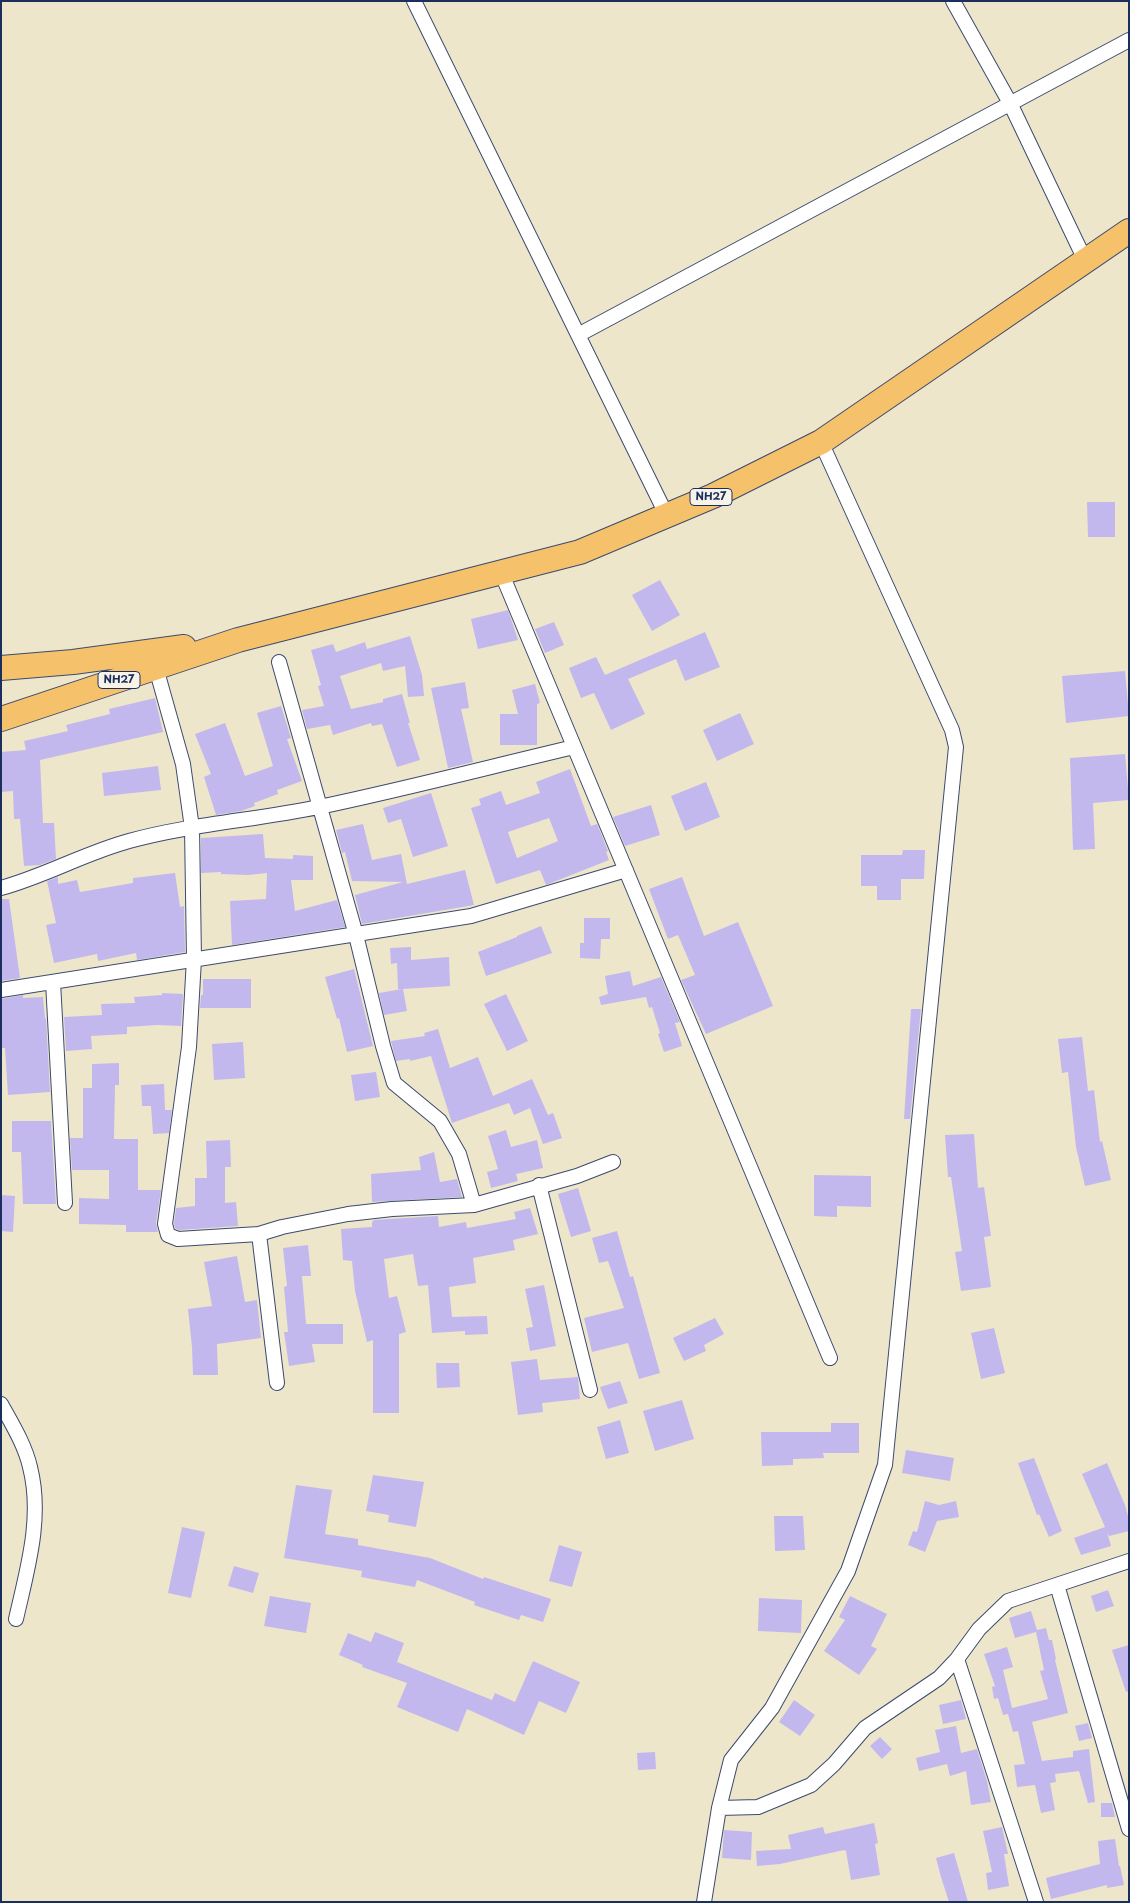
<!DOCTYPE html>
<style>
body{margin:0}
#map{position:relative;width:1130px;height:1903px;overflow:hidden;background:#eee6ca;font-family:"Playpen Sans",sans-serif}
canvas{display:block}
.frame{position:absolute;inset:0;border:2px solid #1b2f5e;pointer-events:none}
</style>
<div id="map">
<canvas width="1130" height="1903"></canvas>
<div class="frame"></div>
</div>
<script>
const c = document.querySelector('canvas').getContext('2d');
c.lineJoin = 'round';
function fillPath(path, color) { c.fillStyle = color; c.fill(path, 'evenodd'); }
function strokePath(path, color, width, dash) { c.strokeStyle = color; c.lineWidth = width; c.lineCap = dash ? 'butt' : 'round'; c.setLineDash(dash || []); c.stroke(path); }
function write(font, color, halo, rows, align = 'center') {
  c.font = font + ' "Playpen Sans",sans-serif'; c.lineWidth = 4; c.setLineDash([]); c.textBaseline = 'middle'; c.strokeStyle = halo; c.fillStyle = color; for (const [text, x, y, turn = 0] of rows) {
    c.save(); c.translate(x, y); c.rotate((+turn || 0) * Math.PI / 180); c.textAlign = isNaN(turn) ? turn : align; if (halo) c.strokeText(text, 0, 0); c.fillText(text, 0, 0); c.restore();
  }
}
fillPath(new Path2D(`
 M1087,502H1115V537H1088Z
 M660,580L680,615L652,631L632,595Z
 M508,610L518,640L478,649L471,619Z
 M554,622L564,645L545,653L535,629Z
 M705,632L720,667L685,681L676,659L628,679L645,714L611,730L594,693L581,698L569,668L596,657L605,675Z
 M410,636L422,675L424,696L408,697L405,666L383,671L381,663L340,676L351,709L383,702V699L402,694L410,723H408L420,760L397,767L382,724L372,726L371,723L333,735L330,725L307,729L302,710L324,706L318,686L321,685L311,650L333,644L336,652L365,642L367,649Z
 M1125,671L1129,716L1066,723L1062,676Z
 M465,682L469,708L461,709L473,762L448,768L431,688Z
 M535,684L540,703L537,704V745H500V714H518L512,690Z
 M155,698L163,732L40,760L43,823H54L56,859L40,865L24,866L20,819H14L13,791L1,792V752L26,750L24,741L68,731L66,725L110,714L109,709Z
 M281,706L291,738L287,739L302,781L277,790L278,794L254,803L255,806L241,811L216,815L204,777L211,774L195,734L225,723L245,776L273,766L257,713Z
 M740,713L754,744L717,761L703,730Z
 M1125,754L1129,800L1093,803L1095,849L1073,850L1070,758Z
 M158,766L161,790L104,796L102,773Z
 M570,769L591,826L597,824L608,851L606,852L609,860L546,885L540,870L496,884L471,808L481,805L479,799L501,791L506,805L540,793L536,782ZM549,818L558,841L517,858L508,832Z
 M706,782L720,817L685,831L671,796Z
 M431,793L448,846L413,857L401,819L388,823L383,808Z
 M651,805L660,835L625,846L613,817Z
 M363,824L372,860L401,854L407,884L465,870L474,905L362,924L355,895L403,882L352,881L345,852L342,853L336,830Z
 M263,834L265,858L293,859V855L313,856V880H291L295,911L337,900L345,927L232,945L230,901L266,899L267,873L248,875L221,874V872L201,873V838Z
 M903,850H925L924,879H901V900H877V886H861V855H902Z
 M175,873L180,907L184,906L185,952L137,960L136,953L98,961L97,954L54,963L46,925L56,923L47,881L58,877V884L77,880L80,892L133,883V878Z
 M682,877L704,936L738,922L773,1006L706,1034L681,980L695,975L678,935L668,939L649,889Z
 M1,899H9L20,978L1,981Z
 M584,918H610V939H601L600,959L580,958V943H584Z
 M541,926L552,953L486,976L478,952L517,937V936Z
 M411,947V960L449,957L450,986L403,989L407,1011L384,1015L379,993L402,989H398L397,963L391,964L390,948Z
 M354,969L373,1046L347,1052L339,1018L337,1019L325,977Z
 M630,971L633,986L661,977L680,1022L675,1023L682,1046L664,1052L658,1034L660,1033L652,1007L649,1008L646,997L601,1005L599,997L608,994L605,976Z
 M203,979H251V1008H200L201,995H203Z
 M162,993L183,994L181,1026L157,1025L127,1027V1034L91,1036L92,1049L66,1051L64,1017L102,1015L101,1004L135,1003L134,997L162,995Z
 M506,994L528,1041L507,1051L484,1004Z
 M23,995V998L43,997L45,1019L46,1018L50,1092L8,1095L5,1048H1V999Z
 M911,1009H921L910,1119H904Z
 M438,1029L450,1068L478,1057L493,1096L532,1079L548,1115L553,1113L562,1138L543,1144L530,1108L514,1115L509,1103L452,1123L431,1056L410,1061V1059L396,1061L391,1041L425,1036L424,1033Z
 M1082,1037L1088,1091L1094,1090L1100,1142L1102,1141L1111,1180L1085,1186L1076,1147L1068,1072L1062,1073L1058,1039Z
 M243,1042L245,1078L214,1080L212,1044Z
 M119,1063V1085H115L114,1139H138V1190H161L156,1223L158,1232H126V1225L79,1224V1198L109,1199V1170H72L70,1138H83V1088H92V1064Z
 M376,1072L380,1097L355,1101L351,1075Z
 M164,1084L165,1110H172L169,1133L153,1134L151,1106H142L141,1085Z
 M12,1121H51L56,1204H23L21,1152H12Z
 M506,1130L511,1147L537,1140L543,1168L516,1174L518,1181L491,1188L487,1172L498,1169L488,1136Z
 M974,1134L978,1188L984,1187L991,1236L984,1237L991,1287L961,1291L955,1252L962,1251L951,1177H948L945,1135Z
 M230,1140L231,1167H225V1203L236,1202L238,1226L179,1230L175,1228L174,1223L176,1208L195,1206V1178H207L206,1141Z
 M434,1152L440,1182L457,1179L462,1197L372,1202L371,1174L421,1170L419,1157Z
 M814,1175L871,1176V1207L837,1206V1217L814,1216Z
 M578,1188L591,1231L571,1237L558,1194Z
 M1,1195L15,1196L13,1232L1,1231Z
 M530,1208L538,1234L513,1240L515,1250L473,1258L476,1283L449,1287L452,1317L487,1316L488,1334L465,1335V1331L432,1333L428,1285L418,1286L413,1254L384,1259L389,1298L397,1296L406,1332L399,1334V1413H373V1340L367,1342L355,1291L352,1261L343,1260L341,1229L372,1227V1222L374,1220L438,1216L439,1227L466,1222L467,1228L516,1219L514,1212Z
 M617,1231L630,1277L633,1276L660,1373L639,1379L628,1343L592,1352L584,1318L624,1308L608,1261L599,1263L592,1238Z
 M308,1245L311,1276H302L306,1324H343V1344H312L315,1362L289,1366L284,1332H288L284,1287L287,1286L283,1248Z
 M237,1256L245,1302L257,1300L261,1338L217,1344L218,1375H193L192,1347L188,1309L212,1306L204,1262Z
 M544,1285L556,1346L530,1351L526,1328L533,1327L525,1289Z
 M715,1318L724,1334L704,1345L706,1351L684,1361L673,1338Z
 M994,1328L1005,1373L981,1379L971,1333Z
 M537,1359L540,1380L578,1377L580,1399L542,1403L543,1412L518,1415L511,1362Z
 M436,1363H459L460,1387L437,1388Z
 M620,1381L628,1403L608,1409L600,1387Z
 M682,1400L694,1439L655,1451L643,1411Z
 M620,1420L629,1453L606,1459L597,1427Z
 M831,1423H859V1453H823L824,1458L793,1459V1465L762,1466L761,1432H831Z
 M906,1450L954,1458L950,1481L902,1473Z
 M1034,1458L1062,1531L1049,1537L1039,1514L1037,1515L1018,1463Z
 M1107,1463L1125,1505L1129,1520V1531L1109,1536L1107,1532L1111,1546L1081,1555L1074,1538L1105,1527L1082,1474Z
 M373,1475L424,1482L416,1527L388,1522L389,1515L366,1511Z
 M296,1485L332,1490L325,1534L358,1539V1545L430,1558L483,1579L484,1577L551,1599L543,1622L521,1615L519,1620L474,1605L475,1602L417,1580L415,1587L361,1577L362,1571L284,1558Z
 M925,1501L939,1505L956,1501L959,1517L937,1521L925,1552L908,1545L913,1531L917,1532Z
 M774,1516H803L805,1550L775,1551Z
 M182,1527L205,1532L191,1598L168,1593Z
 M559,1545L582,1552L572,1587L549,1581Z
 M234,1566L259,1573L253,1593L228,1586Z
 M1108,1590L1114,1606L1096,1612L1091,1596Z
 M270,1596L311,1603L306,1633L264,1626Z
 M850,1596L887,1614L871,1646L877,1649L859,1675L824,1651L845,1620L839,1617Z
 M759,1598L802,1600L801,1633L758,1631Z
 M1031,1611L1037,1630L1046,1628L1049,1640H1052L1056,1659L1055,1660L1068,1713L1032,1722L1042,1761L1073,1757V1751L1089,1749L1095,1802L1088,1803L1079,1771L1055,1774L1056,1782L1050,1783L1055,1810L1041,1813L1035,1785L1017,1787L1014,1765L1025,1764L1018,1731L1013,1732L1008,1714L1003,1715L998,1698L994,1699L992,1687L995,1686L984,1654L1007,1647L1013,1667L1003,1670L1012,1708L1048,1699L1040,1671L1044,1670L1036,1632L1015,1638L1009,1618Z
 M375,1632L404,1643L397,1662L492,1700L495,1693L515,1702L533,1661L580,1682L566,1713L539,1701L524,1735L467,1709L458,1732L397,1707L407,1683L362,1667L363,1665L339,1655L348,1633L371,1642Z
 M1129,1645V1691L1126,1692L1112,1650Z
 M794,1700L815,1715L800,1736L779,1722Z
 M961,1700L966,1719L943,1724L939,1705Z
 M1088,1723L1092,1738L1079,1741L1075,1726Z
 M956,1726L961,1753L977,1749L987,1781L991,1802L971,1805L966,1771L950,1776L947,1764L919,1771L916,1758L940,1752L935,1730Z
 M880,1737L892,1749L882,1759L870,1746Z
 M655,1752L656,1769L638,1770L637,1753Z
 M1101,1803H1112L1115,1817H1101Z
 M874,1823L878,1843L875,1844L880,1875L851,1880L846,1851L844,1850L780,1864L757,1866L756,1851L791,1849L788,1835L823,1827L825,1834Z
 M1002,1827L1008,1854H1004L1009,1886L988,1890L986,1873L992,1872L983,1831Z
 M724,1830L752,1832L751,1860L722,1858Z
 M1115,1839L1119,1866H1120L1124,1885L1107,1888V1885L1051,1899L1046,1878L1100,1864L1098,1841Z
 M954,1853L968,1902H949L941,1877L936,1858Z`), '#c2b8ee');
const minor = new Path2D(`
 M414,1L667,516
 M953,1L1010,103L1085,260
 M578,335L1129,40
 M501,572L830,1358
 M279,662L356,935L383,1046L394,1083L440,1121L459,1154L474,1205
 M156,668L183,764L192,828L194,959L189,1047L165,1224L168,1235L178,1239L259,1234L282,1227L348,1214L392,1209L474,1205L577,1176L613,1162
 M1,888C45,876 85,853 129,841C191,824 256,820 319,807C405,789 489,767 574,747
 M53,982L65,1203
 M1,990L471,916L626,870
 M539,1185L590,1390
 M259,1234L277,1383
 M1,1404C12,1424 25,1445 30,1467C43,1518 27,1570 16,1619
 M1057,1585L1129,1829
 M957,1659L1036,1902
 M719,1808L758,1807L811,1785L834,1764L865,1728L939,1678L957,1659L979,1629L1008,1601L1129,1561
 M704,1902L719,1808L731,1760L772,1708L848,1571L885,1465L956,747L952,730L821,442`);
const trunk = new Path2D(`
 M1,668L73,662L184,647
 M1,719L238,640L580,552L713,496L821,442L1129,231`);
strokePath(minor, '#3b4a6e', 16);
strokePath(trunk, '#3b4a6e', 26);
strokePath(minor, '#fff', 14);
strokePath(trunk, '#f5c16b', 24);
for (const [x, y, w] of [
 [711,497,42],
 [119,680,42]
]) { const box = new Path2D(); box.roundRect(x - w / 2, y - 8.5, w, 17, 4); c.fillStyle = '#f7f3e8'; c.fill(box); strokePath(box, '#1b2f5e', 1); }
write('bold 11px', '#1b2f5e', null, [
 ["NH27",711,497],
 ["NH27",119,680]
]);
</script>
